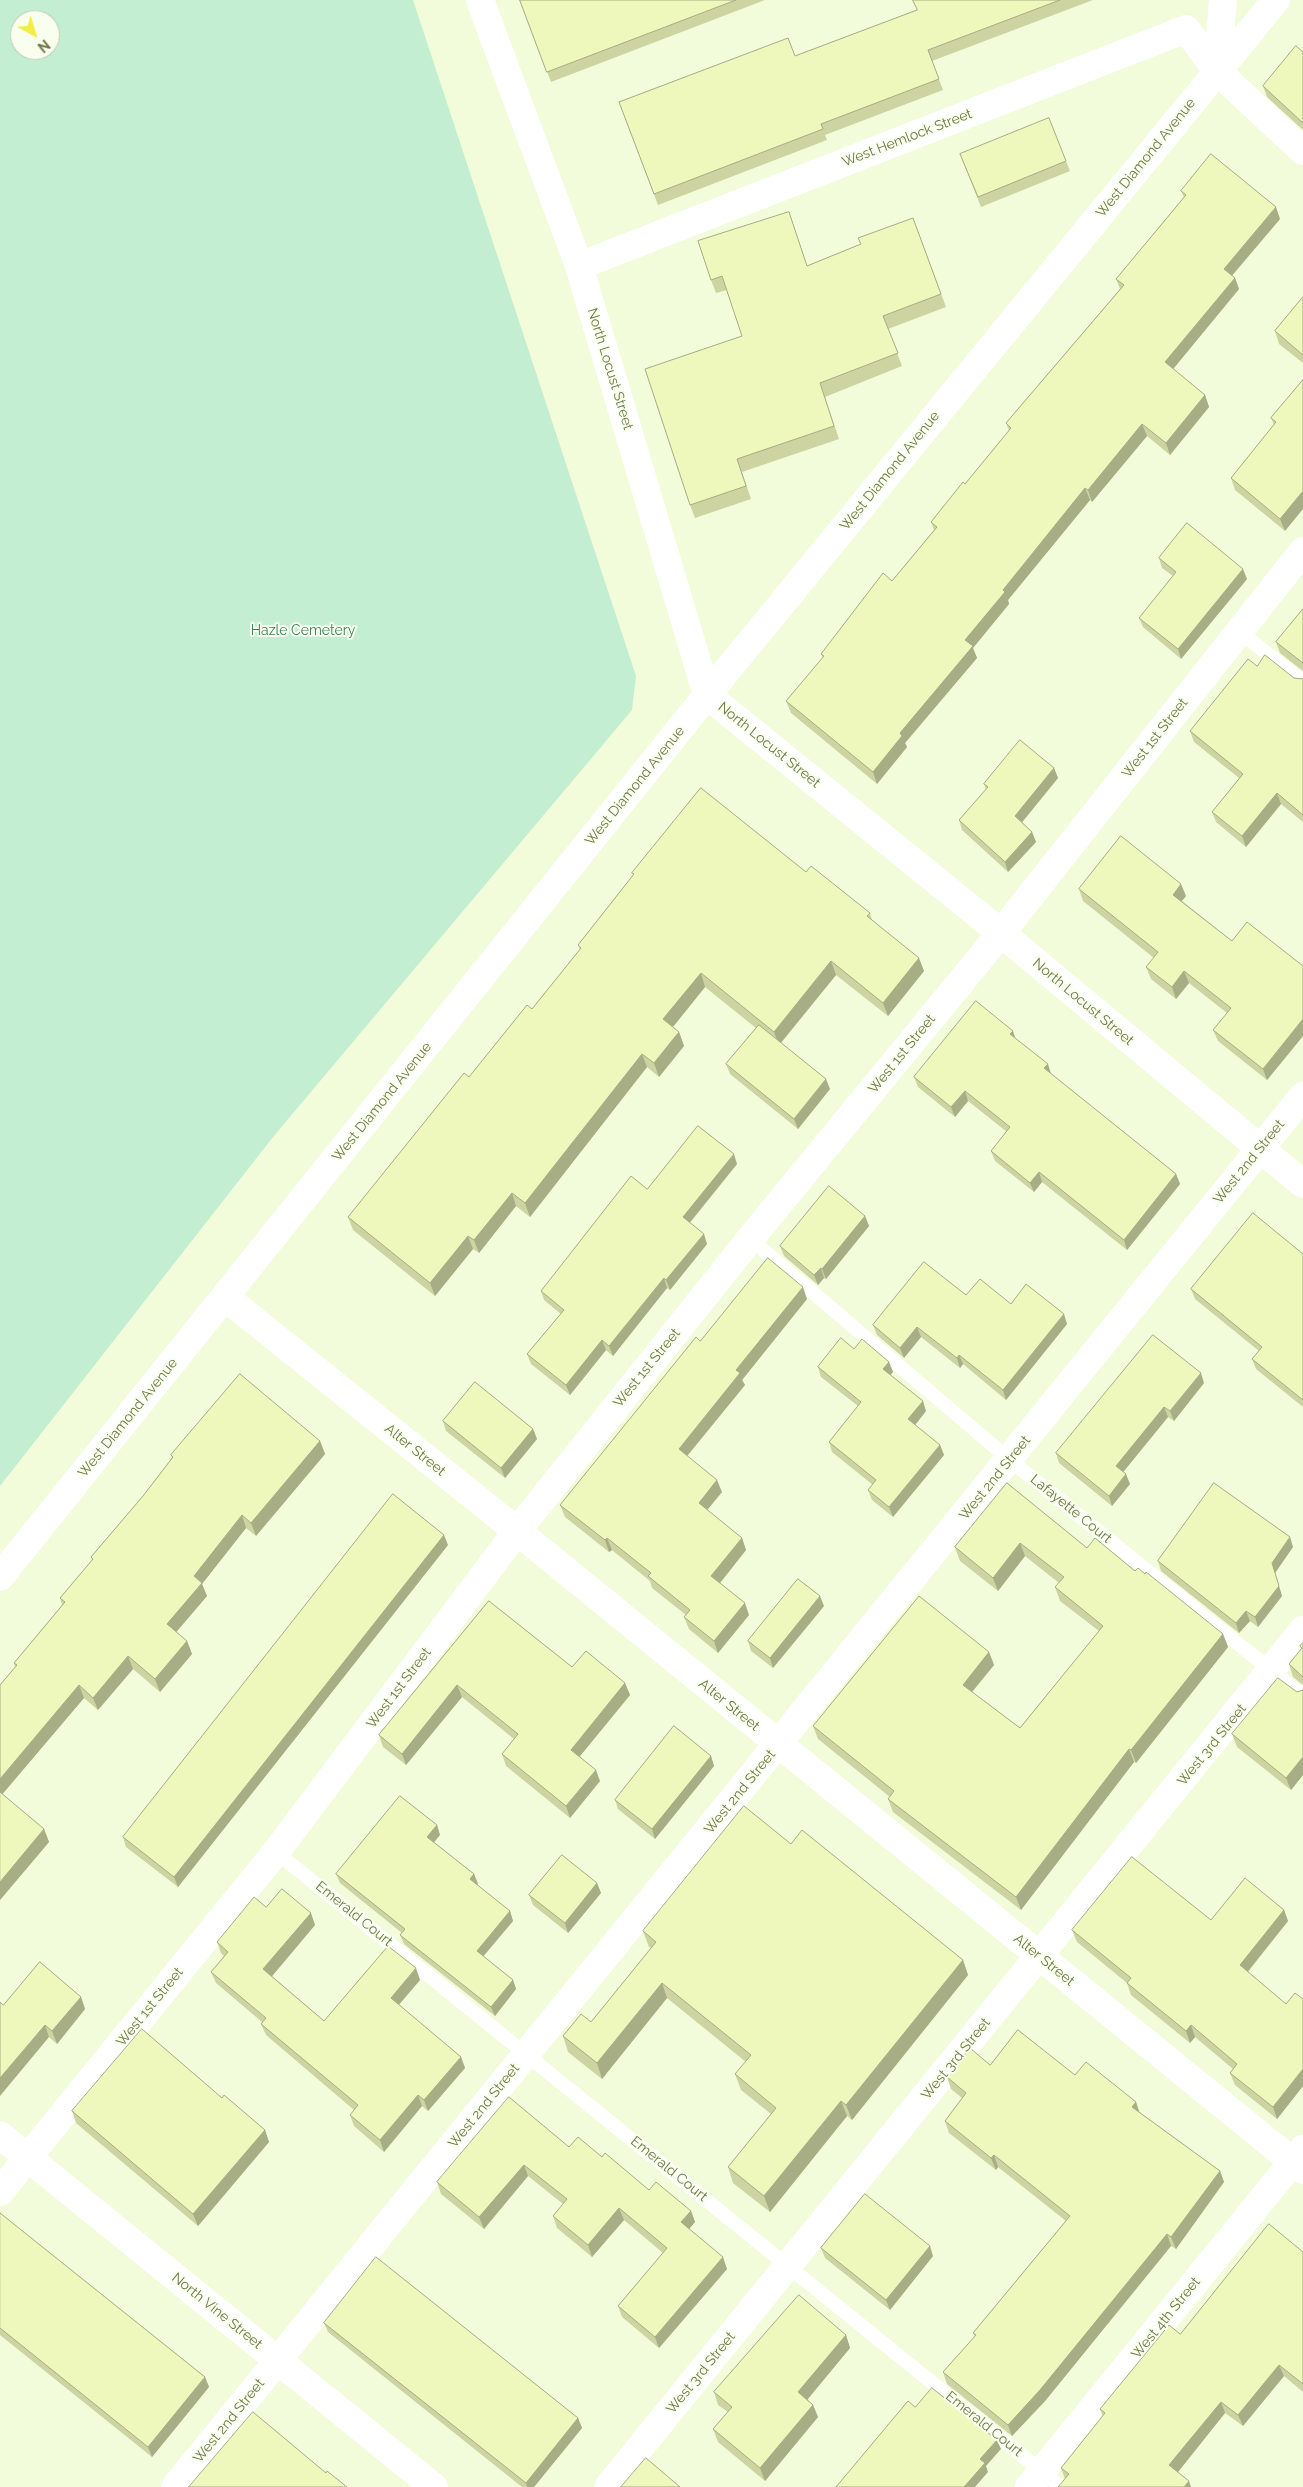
<!DOCTYPE html>
<style>
body{margin:0}
#map{position:relative;width:1303px;height:2487px;overflow:hidden;background:#f6fee7;font-family:Raleway,sans-serif}
canvas{display:block}
.north{position:absolute;left:10px;top:10px;width:50px;height:50px;box-sizing:border-box;background:#f9ffef;border:1px solid #c3c8ab;border-radius:50%;rotate:141deg;font-size:14px;font-weight:700;line-height:20px;text-align:center;color:#717645}
.north::after{content:'';display:block;margin:auto;width:18px;height:22px;background:#f3ee41;clip-path:polygon(50% 0,100% 100%,50% 72%,0 100%)}
</style>
<div id="map">
<canvas width="1303" height="2487"></canvas>
<div class="north">N</div>
</div>
<script>
const c = document.querySelector('canvas').getContext('2d');
c.lineJoin = 'round';
function fillPath(path, color) { c.fillStyle = color; c.fill(path, 'evenodd'); }
function strokePath(path, color, width, dash) { c.strokeStyle = color; c.lineWidth = width; c.lineCap = dash ? 'butt' : 'round'; c.setLineDash(dash || []); c.stroke(path); }
function write(font, color, halo, rows, align = 'center') {
  c.font = font + ' Raleway,sans-serif'; c.lineWidth = 4; c.setLineDash([]); c.textBaseline = 'middle'; c.strokeStyle = halo; c.fillStyle = color; for (const [text, x, y, turn = 0] of rows) {
    c.save(); c.translate(x, y); c.rotate((+turn || 0) * Math.PI / 180); c.textAlign = isNaN(turn) ? turn : align; if (halo) c.strokeText(text, 0, 0); c.fillText(text, 0, 0); c.restore();
  }
}
fillPath(new Path2D(`
 M0,0H1303V2487H0ZM20,20H50V50H20Z`), '#f2fcda');
fillPath(new Path2D(`
 M0,0H413L636,676L632,710L273,1137L0,1486ZM20,20H50V50H20Z`), '#c3eed2');
strokePath(new Path2D(`
 M1239,631L1303,682
 M750,1239L1010,1460L1303,1696
 M276,1852L1061,2487`), '#fff', 14);
strokePath(new Path2D(`
 M480,0L579,266L707,695L1001,933L1303,1184
 M1217,71L1223,0
 M579,266L1186,29L1217,71L1303,151
 M225,1297L517,1531L1303,2170
 M0,2135L434,2487
 M0,2192L276,1852L517,1531L750,1239L1001,933L1303,551
 M175,2487L1303,1096
 M608,2487L1303,1630
 M1029,2487L1303,2149`), '#fff', 28);
strokePath(new Path2D(`
 M0,1577L707,695L1276,0`), '#fff', 28);
fillPath(new Path2D(`
 M520,0H765L551,82Z
 M913,0H1093L932,61L943,90L825,135L827,140L658,205L619,102L795,56L917,10Z
 M1303,52V130L1267,97L1263,86Z
 M960,154L1066,161L1070,171L981,207Z
 M1181,191L1280,219L1232,276L1235,278L1239,289L1173,369L1205,395L1209,407L1170,455L1147,436L1092,502L1090,500L1008,600L1009,604L973,648L977,658L905,743L907,747L877,784L791,713L786,701L823,658L821,654L892,581L934,530L931,522L965,484L1009,431L1006,423L1120,289L1116,279L1184,197Z
 M789,212L807,266L861,244L913,218L946,307L888,329L902,366L825,397L839,439L742,472L751,499L695,518L690,505L742,336L727,290L716,293L711,280Z
 M1303,297V363L1279,344L1275,331Z
 M1303,380L1285,531L1235,490L1231,478L1274,425L1271,418Z
 M1159,558L1247,579L1181,659L1143,627L1139,618L1173,576L1162,568Z
 M1303,609V671L1280,653L1276,642Z
 M1257,666L1294,678L1302,679L1303,678V822L1281,804L1246,847L1216,822L1212,812L1239,778L1194,742L1190,731Z
 M1054,768L1058,778L1022,822L1032,832L1036,842L1008,872L962,830L959,820L986,790L984,784Z
 M806,872L870,913L872,920L924,971L888,1016L836,975L781,1043L830,1089L798,1129L730,1074L726,1064L756,1028L705,987L673,1027L679,1032L684,1046L659,1077L647,1067L530,1217L516,1206L479,1253L473,1249L435,1296L353,1230L348,1217L469,1077L532,1009L580,950L578,945L633,875L632,873Z
 M1079,889L1186,896L1182,901L1232,941L1303,966V1036L1267,1080L1218,1041L1213,1030L1227,1013L1189,983L1176,999L1151,979L1146,967L1154,958L1083,901Z
 M1013,1031L1015,1038L1051,1074L1176,1174L1180,1184L1127,1250L1042,1182L1034,1192L995,1161L991,1151L1007,1132L968,1101L955,1117L918,1087L914,1077Z
 M737,1164L690,1223L707,1244L670,1290L667,1288L613,1356L606,1350L570,1395L531,1364L527,1354L561,1314L544,1300L541,1291L647,1189Z
 M865,1216L869,1226L826,1279L824,1278L818,1285L784,1256L780,1246Z
 M1303,1254V1407L1256,1369L1252,1359L1259,1351L1195,1299L1191,1289Z
 M966,1295L1011,1304L1067,1324L1006,1400L963,1364L960,1368L921,1337L904,1358L877,1335L873,1325Z
 M807,1299L742,1380L745,1385L687,1456L722,1492L707,1510L742,1538L746,1550L720,1583L749,1615L718,1653L689,1629L684,1617L686,1615L652,1588L650,1581L612,1550L609,1552L565,1517L560,1505L700,1341Z
 M854,1349L889,1362L893,1372L890,1375L926,1411L915,1425L940,1445L944,1455L893,1517L872,1500L868,1490L873,1485L832,1452L829,1442L858,1406L821,1377L818,1367Z
 M1204,1383L1174,1421L1168,1417L1123,1472L1130,1484L1112,1506L1059,1463L1056,1453Z
 M443,1421L533,1429L537,1439L505,1478L446,1431Z
 M320,1441L325,1454L256,1536L246,1528L202,1584L207,1596L176,1632L187,1641L192,1654L160,1692L133,1669L98,1710L84,1698L2,1794L44,1829L49,1842L0,1900V1685L15,1667L14,1663L62,1605L60,1598L92,1560L91,1557L143,1496L172,1458L171,1455Z
 M1007,1483L1087,1548L1135,1571L1223,1634L1228,1647L1136,1763L1134,1762L1021,1910L893,1812L888,1799L890,1797L818,1739L813,1726L989,1652L994,1665L972,1692L1020,1728L1099,1631L1060,1601L1055,1587L1059,1583L1025,1556L998,1591L960,1561L955,1547Z
 M448,1545L178,1887L126,1847L123,1837Z
 M1293,1547L1275,1573L1282,1596L1258,1627L1250,1621L1239,1633L1161,1571L1158,1561Z
 M489,1601L572,1667L625,1683L630,1695L580,1756L600,1781L570,1818L506,1766L502,1754L514,1739L462,1697L406,1765L383,1747L379,1735Z
 M824,1606L773,1668L751,1651L748,1641Z
 M1303,1643V1685L1293,1677L1289,1664L1301,1649L1300,1646Z
 M1303,1690V1775L1291,1790L1237,1747L1232,1734L1297,1692Z
 M711,1756L714,1766L655,1839L618,1809L615,1800Z
 M437,1825L440,1835L434,1842L474,1874L478,1884L477,1885L510,1911L513,1921L483,1957L513,1980L516,1989L495,2016L404,1944L400,1935L402,1933L340,1883L336,1874Z
 M791,1844L963,1960L968,1975L852,2120L847,2116L770,2212L733,2183L728,2167L771,2114L741,2090L735,2074L746,2062L667,1998L602,2079L568,2052L563,2036L591,2022L651,1948L649,1947L643,1931Z
 M597,1883L601,1893L568,1933L533,1905L529,1895Z
 M266,1907L315,1925L272,1976L324,2021L420,1980L399,2005L461,2057L465,2068L428,2111L422,2106L384,2152L354,2126L350,2115L354,2110L266,2035L261,2024L262,2022L216,1983L211,1972L224,1956L221,1953L217,1942Z
 M1284,1910L1288,1921L1248,1972L1286,2004L1303,1999V2086L1277,2119L1235,2085L1230,2073L1233,2069L1195,2037L1190,2043L1131,1995L1127,1983L1077,1942L1072,1930L1211,1920Z
 M81,1997L85,2009L57,2044L49,2037L3,2005Z
 M990,2065L1075,2075L1136,2102L1139,2112L1220,2171L1224,2182L1176,2249L1171,2246L1045,2401L1012,2436L947,2384L943,2372L975,2337L973,2333L1066,2221L998,2167L996,2170L949,2133L945,2121L962,2098L951,2089L947,2077Z
 M222,2098L265,2130L269,2142L198,2226L76,2123L72,2111Z
 M569,2147L602,2157L649,2190L691,2211L695,2222L689,2229L727,2269L659,2348L622,2317L618,2306L663,2253L624,2220L592,2257L557,2228L553,2216L563,2204L528,2176L484,2229L441,2194L437,2182Z
 M0,2213L205,2377L209,2387L152,2457L0,2335Z
 M821,2248L933,2256L890,2310L825,2258Z
 M1303,2252V2392L1284,2376L1243,2426L1225,2413L1178,2472L1065,2479L1061,2468L1103,2416L1100,2409L1180,2334Z
 M324,2323L578,2418L582,2428L534,2487H522L328,2332Z
 M846,2335L850,2348L807,2399L813,2405L818,2417L765,2481L718,2442L713,2429L728,2412L718,2405L714,2392Z`), '#cdd4a2');
fillPath(new Path2D(`
 M1276,207L1280,219L1228,280L1224,269Z
 M1235,278L1239,289L1169,374L1165,362Z
 M1205,395L1209,407L1170,455L1166,443Z
 M1142,424L1147,436L1092,502L1088,490Z
 M1085,488L1090,500L1008,600L1009,604L973,648L977,658L905,743L907,747L877,784L873,772L900,733L965,640L1003,590Z
 M1303,491V509L1285,531L1280,519Z
 M1243,569L1247,579L1181,659L1178,649Z
 M1054,768L1058,778L1019,826L1015,816Z
 M1277,793L1281,804L1246,847L1242,836Z
 M1032,832L1036,842L1008,872L1005,862Z
 M1181,884L1186,896L1177,906L1173,895Z
 M919,958L924,971L888,1016L883,1003Z
 M831,961L836,975L779,1045L774,1032Z
 M1184,971L1189,983L1176,999L1172,987Z
 M701,973L705,987L668,1033L663,1019Z
 M1303,1019V1036L1267,1080L1263,1069Z
 M1013,1031L1016,1041L1010,1034Z
 M679,1032L684,1046L659,1077L654,1063Z
 M642,1054L647,1067L530,1217L525,1203Z
 M1048,1064L1051,1074L1044,1068Z
 M826,1079L830,1089L798,1129L794,1119Z
 M965,1091L968,1101L955,1117L951,1107Z
 M734,1154L737,1164L686,1227L683,1217Z
 M1039,1172L1042,1182L1034,1192L1030,1183Z
 M1176,1174L1180,1184L1127,1250L1124,1240Z
 M512,1193L516,1206L479,1253L474,1240Z
 M865,1216L869,1226L826,1279L822,1269Z
 M704,1234L707,1244L670,1290L666,1280Z
 M468,1236L473,1249L435,1296L430,1283Z
 M821,1268L824,1278L818,1285L814,1275Z
 M664,1278L667,1288L613,1356L609,1346Z
 M803,1287L807,1299L742,1380L745,1385L683,1461L679,1449L736,1370Z
 M1064,1314L1067,1324L1006,1400L1003,1390Z
 M917,1327L921,1337L904,1358L900,1348Z
 M602,1340L606,1350L570,1395L566,1385Z
 M959,1355L963,1364L960,1368L957,1358Z
 M889,1362L893,1372L887,1379L883,1369Z
 M1201,1373L1204,1383L1174,1421L1170,1411Z
 M923,1401L926,1411L912,1429L908,1419Z
 M1164,1407L1168,1417L1120,1476L1116,1466Z
 M533,1429L537,1439L505,1478L501,1468Z
 M320,1441L325,1454L256,1536L251,1523Z
 M940,1445L944,1455L893,1517L889,1507Z
 M1126,1474L1130,1484L1112,1506L1109,1496Z
 M717,1480L722,1492L703,1515L699,1503Z
 M242,1515L246,1528L202,1584L207,1596L172,1637L167,1624L194,1576Z
 M444,1535L448,1545L178,1887L174,1877Z
 M1290,1537L1293,1547L1275,1573L1282,1596L1258,1627L1255,1617L1272,1563Z
 M607,1538L612,1550L609,1552L605,1540Z
 M742,1538L746,1550L716,1588L711,1576Z
 M1020,1543L1025,1556L998,1591L993,1578Z
 M820,1596L824,1606L773,1668L770,1658Z
 M745,1603L749,1615L718,1653L714,1641Z
 M1246,1611L1250,1621L1239,1633L1236,1623Z
 M1223,1634L1228,1647L1136,1763L1131,1750Z
 M187,1641L192,1654L160,1692L155,1679Z
 M989,1652L994,1665L967,1698L963,1685Z
 M128,1656L133,1669L98,1710L93,1698Z
 M625,1683L630,1695L576,1761L571,1750Z
 M79,1685L84,1698L0,1797V1779Z
 M457,1685L462,1697L406,1765L402,1754Z
 M1129,1749L1134,1762L1021,1910L1016,1897Z
 M711,1756L714,1766L655,1839L652,1829Z
 M1303,1757V1775L1291,1790L1286,1778Z
 M596,1770L600,1781L570,1818L566,1806Z
 M437,1825L440,1835L431,1846L427,1837Z
 M44,1829L49,1842L0,1900V1882Z
 M474,1874L478,1884L474,1889L470,1879Z
 M597,1883L601,1893L568,1933L565,1923Z
 M1284,1910L1288,1921L1244,1976L1240,1965Z
 M510,1911L513,1921L480,1960L477,1951Z
 M311,1913L315,1925L268,1981L263,1969Z
 M963,1960L968,1975L852,2120L846,2105Z
 M416,1968L420,1980L395,2009L391,1998Z
 M513,1980L516,1989L495,2016L491,2007Z
 M662,1983L667,1998L602,2079L597,2063Z
 M81,1997L85,2009L57,2044L52,2031Z
 M45,2025L49,2037L0,2096V2078Z
 M1191,2025L1195,2037L1190,2043L1186,2031Z
 M461,2057L465,2068L428,2111L424,2100Z
 M1303,2069V2086L1277,2119L1273,2107Z
 M418,2095L422,2106L384,2152L380,2140Z
 M841,2101L847,2116L770,2212L764,2196Z
 M1136,2102L1140,2114L1132,2107Z
 M265,2130L269,2142L198,2226L193,2214Z
 M994,2155L998,2167L996,2170L991,2158Z
 M524,2165L528,2176L484,2229L479,2217Z
 M1220,2171L1224,2182L1176,2249L1171,2237Z
 M619,2208L624,2220L592,2257L588,2245Z
 M691,2211L695,2222L685,2234L681,2222Z
 M1167,2234L1171,2246L1045,2401L1012,2436L1008,2425Z
 M930,2246L933,2256L890,2310L886,2300Z
 M723,2257L727,2269L659,2348L655,2337Z
 M846,2335L850,2348L803,2405L798,2392Z
 M1279,2365L1284,2376L1243,2426L1238,2415Z
 M205,2377L209,2387L152,2457L148,2447Z
 M1221,2402L1225,2413L1174,2477L1169,2465Z
 M813,2405L818,2417L765,2481L760,2468Z
 M578,2418L582,2428L534,2487H527L526,2483Z
 M997,2440L1001,2449L986,2466L988,2472L975,2487H964L980,2459Z
 M1189,2481L1191,2487H1184Z`), '#a7ad84');
const building = new Path2D(`
 M520,0H736L547,72Z
 M913,0H1060L928,50L939,79L821,124L823,129L654,194L619,102L788,38L795,56L917,10Z
 M1296,46L1303,52V123L1263,86Z
 M1049,118L1066,161L978,197L960,154Z
 M1211,154L1276,207L1224,269L1235,278L1165,362L1205,395L1166,443L1142,424L1088,490L1085,488L1003,590L1005,592L965,640L973,646L900,733L902,736L873,772L786,701L824,656L821,654L883,573L892,581L937,527L931,522L963,482L965,484L1011,428L1006,423L1124,285L1116,279L1186,195L1181,191Z
 M789,212L807,266L861,244L858,238L913,218L941,294L883,316L898,353L820,383L834,426L737,459L746,486L690,505L645,369L742,336L722,276L711,280L698,241Z
 M1303,297V355L1275,331Z
 M1303,380V491L1280,519L1231,478L1276,422L1271,418Z
 M1187,523L1243,569L1178,649L1139,618L1176,572L1159,558Z
 M1303,609V663L1276,642Z
 M1265,655L1294,678L1302,679L1303,678V815L1277,793L1242,836L1212,812L1243,774L1190,731L1248,659L1257,666Z
 M1020,740L1054,768L1015,816L1032,832L1005,862L959,820L988,787L984,784Z
 M701,788L806,872L811,866L870,913L867,916L919,958L883,1003L831,961L774,1032L701,973L663,1019L679,1032L654,1063L642,1054L525,1203L512,1193L474,1240L468,1236L430,1283L348,1217L464,1073L469,1077L527,1005L532,1009L581,948L578,945L634,874L632,873Z
 M1121,836L1181,884L1173,895L1232,941L1247,922L1303,966V1019L1263,1069L1213,1030L1231,1008L1184,971L1172,987L1146,967L1158,952L1079,889Z
 M976,1001L1013,1031L1010,1034L1048,1064L1044,1068L1176,1174L1124,1240L1039,1172L1030,1183L991,1151L1010,1127L965,1091L951,1107L914,1077Z
 M759,1025L826,1079L794,1119L726,1064Z
 M698,1126L734,1154L683,1217L704,1234L666,1280L664,1278L609,1346L602,1340L566,1385L527,1354L564,1310L541,1291L631,1176L647,1189Z
 M829,1186L865,1216L822,1269L821,1268L814,1275L780,1246Z
 M1253,1213L1303,1254V1400L1252,1359L1262,1347L1191,1289Z
 M768,1258L803,1287L736,1370L740,1373L679,1449L717,1480L699,1503L742,1538L711,1576L745,1603L714,1641L684,1617L690,1610L648,1576L651,1573L607,1538L605,1540L560,1505L696,1337L700,1341Z
 M924,1262L966,1295L980,1279L1011,1304L1026,1284L1064,1314L1003,1390L959,1355L957,1358L917,1327L900,1348L873,1325Z
 M1153,1335L1201,1373L1170,1411L1164,1407L1116,1466L1126,1474L1109,1496L1056,1453Z
 M841,1338L854,1349L862,1339L889,1362L883,1369L923,1401L908,1419L940,1445L889,1507L868,1490L876,1480L829,1442L861,1402L818,1367Z
 M240,1374L320,1441L251,1523L242,1515L194,1576L202,1583L167,1624L187,1641L155,1679L128,1656L93,1698L79,1685L0,1779V1685L17,1665L14,1663L65,1602L60,1598L93,1559L91,1557L143,1496L173,1457L171,1455Z
 M475,1382L533,1429L501,1468L443,1421Z
 M1007,1483L1087,1548L1095,1538L1135,1571L1138,1568L1145,1574L1146,1572L1223,1634L1131,1750L1129,1749L1016,1897L888,1799L894,1791L813,1726L919,1596L989,1652L963,1685L1020,1728L1103,1626L1055,1587L1064,1577L1020,1543L993,1578L955,1547Z
 M1214,1483L1290,1537L1272,1563L1279,1586L1255,1617L1246,1611L1236,1623L1158,1561Z
 M393,1494L444,1535L174,1877L123,1837Z
 M798,1579L820,1596L770,1658L748,1641Z
 M489,1601L572,1667L586,1651L625,1683L571,1750L596,1770L566,1806L502,1754L518,1734L457,1685L402,1754L379,1735Z
 M1303,1643V1677L1289,1664L1302,1648L1300,1646Z
 M1278,1678L1297,1692L1303,1690V1757L1286,1778L1232,1734Z
 M674,1726L711,1756L652,1829L615,1800Z
 M0,1792L44,1829L0,1882Z
 M400,1796L437,1825L427,1837L474,1874L470,1879L510,1911L477,1951L513,1980L491,2007L400,1935L405,1929L336,1874Z
 M744,1806L791,1844L802,1830L963,1960L846,2105L841,2101L764,2196L728,2167L776,2108L735,2074L751,2055L662,1983L597,2063L563,2036L581,2014L591,2022L656,1942L643,1931Z
 M562,1855L597,1883L565,1923L529,1895Z
 M1132,1857L1211,1920L1245,1878L1284,1910L1240,1965L1286,2004L1295,1993L1303,1999V2069L1273,2107L1230,2073L1237,2064L1191,2025L1186,2031L1127,1983L1131,1978L1072,1930Z
 M282,1889L311,1913L263,1969L324,2021L388,1946L416,1968L391,1998L461,2057L424,2100L418,2095L380,2140L350,2115L358,2105L261,2024L266,2018L211,1972L228,1952L217,1942L254,1897L266,1907Z
 M40,1962L81,1997L52,2031L45,2025L0,2078V2002L3,2005Z
 M142,2029L222,2098L224,2095L265,2130L193,2214L72,2111Z
 M1018,2030L1075,2075L1086,2062L1136,2102L1132,2107L1220,2171L1171,2237L1167,2234L1040,2390L1008,2425L943,2372L976,2335L973,2333L1070,2216L994,2155L991,2158L945,2121L966,2093L947,2077L970,2048L990,2065Z
 M509,2097L569,2147L578,2137L602,2157L605,2153L649,2190L656,2182L691,2211L681,2222L723,2257L655,2337L618,2306L667,2248L619,2208L588,2245L553,2216L567,2199L524,2165L479,2217L437,2182Z
 M865,2194L930,2246L886,2300L821,2248Z
 M0,2213L205,2377L148,2447L0,2328Z
 M1269,2224L1303,2252V2384L1279,2365L1238,2415L1221,2402L1169,2465L1189,2481L1184,2487H1058L1069,2474L1061,2468L1105,2413L1100,2409L1169,2325L1180,2334Z
 M376,2257L578,2418L526,2483L324,2323Z
 M799,2295L846,2335L798,2392L813,2405L760,2468L713,2429L732,2407L714,2392Z
 M932,2388L997,2440L980,2459L985,2463L964,2487H836L908,2401L915,2407Z
 M253,2412L326,2473L327,2471L347,2487H189Z
 M646,2458L680,2487H621Z`);
fillPath(building, '#eef7bc');
strokePath(building, '#a7ad84', 1);
write('14px', '#717645', '#f9ffef', [
 ["West Hemlock Street",907,138,-21],
 ["West Diamond Avenue",1146,158,-51],
 ["North Locust Street",610,369,73],
 ["West Diamond Avenue",890,471,-51],
 ["West 1st Street",1155,738,-52],
 ["North Locust Street",769,745,39],
 ["West Diamond Avenue",635,786,-51],
 ["North Locust Street",1083,1002,40],
 ["West 1st Street",902,1054,-51],
 ["West Diamond Avenue",382,1102,-51],
 ["West 2nd Street",1249,1162,-51],
 ["West 1st Street",647,1368,-51],
 ["West Diamond Avenue",128,1418,-51],
 ["Alter Street",415,1450,39],
 ["West 2nd Street",995,1478,-51],
 ["Lafayette Court",1071,1509,39],
 ["West 1st Street",399,1688,-53],
 ["Alter Street",729,1705,39],
 ["West 3rd Street",1212,1745,-51],
 ["West 2nd Street",740,1792,-51],
 ["Emerald Court",354,1914,39],
 ["Alter Street",1044,1960,39],
 ["West 1st Street",150,2007,-51],
 ["West 3rd Street",956,2059,-51],
 ["West 2nd Street",484,2106,-51],
 ["Emerald Court",669,2169,39],
 ["North Vine Street",217,2311,39],
 ["West 4th Street",1166,2318,-51],
 ["West 3rd Street",701,2373,-51],
 ["West 2nd Street",229,2421,-51],
 ["Emerald Court",984,2424,39]
]);
write('14px', '#3e825d', '#f9ffef', [
 ["Hazle Cemetery",303,631]
]);
</script>
